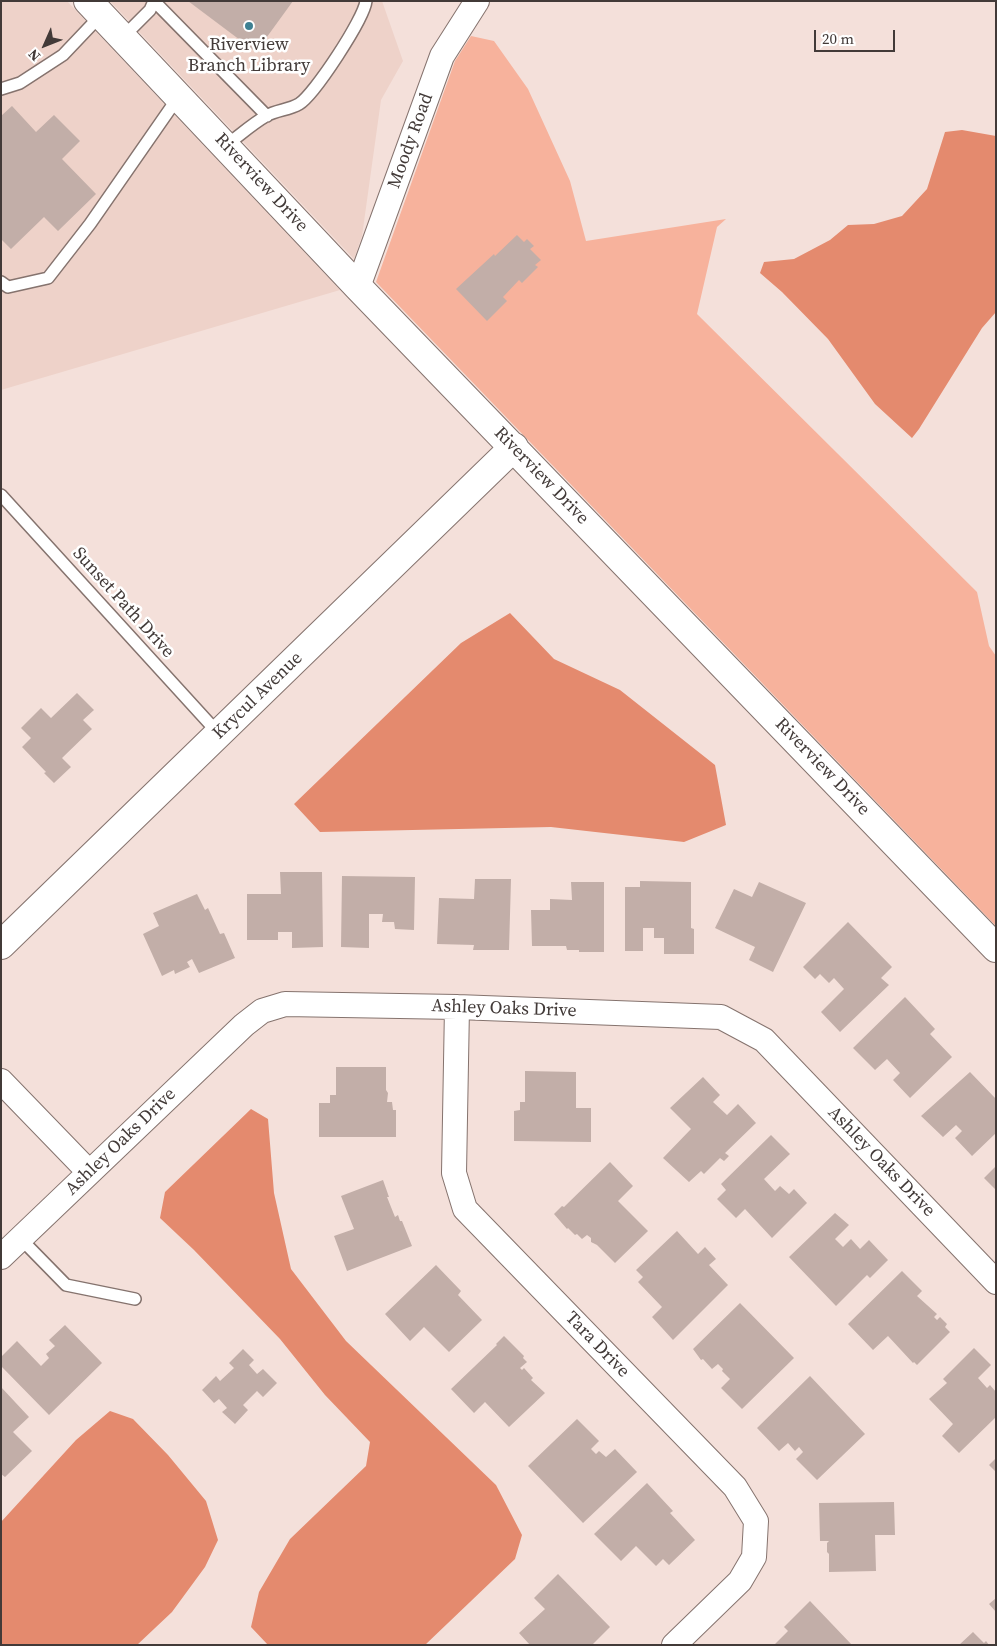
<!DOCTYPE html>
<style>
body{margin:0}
#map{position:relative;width:997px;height:1646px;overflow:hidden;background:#f4e0da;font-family:"Source Serif 4",serif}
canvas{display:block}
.frame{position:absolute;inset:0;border:2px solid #423a38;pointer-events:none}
.north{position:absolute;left:20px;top:20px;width:50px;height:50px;-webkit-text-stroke:4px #fff;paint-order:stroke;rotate:226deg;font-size:14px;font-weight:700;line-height:20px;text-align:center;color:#423a38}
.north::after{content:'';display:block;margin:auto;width:18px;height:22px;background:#423a38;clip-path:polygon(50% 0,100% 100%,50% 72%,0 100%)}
.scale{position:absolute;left:814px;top:30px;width:81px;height:22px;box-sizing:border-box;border:2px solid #423a38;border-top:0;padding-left:6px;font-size:15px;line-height:18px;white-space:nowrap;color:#423a38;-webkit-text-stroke:4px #fff;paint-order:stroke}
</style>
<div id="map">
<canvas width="997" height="1646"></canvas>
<div class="frame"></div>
<div class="north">N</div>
<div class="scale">20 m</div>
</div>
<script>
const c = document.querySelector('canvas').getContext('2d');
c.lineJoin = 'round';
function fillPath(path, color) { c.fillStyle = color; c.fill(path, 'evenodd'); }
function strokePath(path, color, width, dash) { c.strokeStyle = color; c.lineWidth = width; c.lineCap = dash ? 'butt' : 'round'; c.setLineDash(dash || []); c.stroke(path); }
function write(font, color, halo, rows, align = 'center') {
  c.font = font + ' "Source Serif 4",serif'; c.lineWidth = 5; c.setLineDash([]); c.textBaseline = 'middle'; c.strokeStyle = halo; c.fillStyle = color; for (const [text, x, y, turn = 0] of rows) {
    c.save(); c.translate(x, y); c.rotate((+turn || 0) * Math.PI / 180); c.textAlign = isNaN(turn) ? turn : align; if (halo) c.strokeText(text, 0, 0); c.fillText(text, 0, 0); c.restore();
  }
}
fillPath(new Path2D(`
 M1,1H67L340,290L1,390Z
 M110,1H382L403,61L381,100L362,236L354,259Z`), '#eed2c9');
fillPath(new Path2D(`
 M471,36L494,41L528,89L570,181L586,241L726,219L717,227L697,314L977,592L989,646L996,656V926L376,282L455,61Z`), '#f7b29c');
fillPath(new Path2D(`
 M962,130L996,136V312L982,328L919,429L912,438L875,404L828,339L782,292L760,273L764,262L794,259L830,240L848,225L874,224L902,216L927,189L945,132Z
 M510,613L554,659L620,690L715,765L726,825L684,842L551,827L320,832L294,804L461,643Z
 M251,1109L268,1119L274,1193L291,1269L346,1341L496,1485L522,1535L515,1559L425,1645H268L251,1627L259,1592L290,1539L366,1466L370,1442L325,1395L280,1339L194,1250L160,1218L165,1192Z
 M110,1411L133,1419L168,1455L206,1501L218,1540L205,1567L172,1612L137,1645H1V1522L76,1440Z`), '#e48a6e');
fillPath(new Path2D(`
 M188,1H293L256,52Z
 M12,106L36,132L54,115L80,141L62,159L96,194L58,231L44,217L11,249L1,239V116Z
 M517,235L524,242L527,239L534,246L530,249L541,260L535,265L538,267L522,283L519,280L503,297L507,301L487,321L456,289L494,254L495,256Z
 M77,693L94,710L83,720L92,729L62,758L71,767L54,783L44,773L46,772L22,747L31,738L21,728L41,708L51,718Z
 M280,872H322L323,947L292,948V932H278V940H247V894H281Z
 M342,876L415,877L414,930L395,929L394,922H382L383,914H369V948L341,947Z
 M475,879H511L509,950H473L474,945L437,944L439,898L474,899Z
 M640,881L691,882V928L694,929V954H664V938H654V928H643V951H625V887H640Z
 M571,882H604V952H579V950H567L566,946H532L531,910H550V899L572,900Z
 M759,882L806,903L773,972L749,960L755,947L715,928L734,889L752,897Z
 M197,894L205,910L208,908L220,934L224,933L235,958L199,973L192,959L187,962L190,967L175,974L174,970L162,976L143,934L159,926L153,913Z
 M848,922L892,967L881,978L889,985L840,1032L821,1012L844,989L834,978L829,983L820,974L815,979L803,967Z
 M905,997L935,1029L930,1034L952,1057L910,1098L893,1080L900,1073L887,1059L875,1070L853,1048Z
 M336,1067H386V1090L388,1093L387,1102H392L393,1110H396V1137H319V1103H330V1095H336Z
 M525,1071L576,1072V1108H591V1142L514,1141V1111L520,1110V1102H525Z
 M970,1072L996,1099V1133L972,1156L955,1138L962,1131L956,1125L943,1137L921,1116Z
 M703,1077L720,1095L713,1102L727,1115L738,1104L756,1123L725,1153L729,1156L724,1161L720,1158L704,1174L701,1171L689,1182L663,1158L691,1129L670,1108Z
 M771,1135L790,1154L764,1179L775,1191L780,1186L789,1194L794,1189L807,1203L772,1238L745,1209L736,1218L717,1199L726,1190L721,1184Z
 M610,1162L633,1186L618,1201L648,1231L615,1263L597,1245L591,1242V1238L587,1235L582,1239L577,1234L575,1235L568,1228L567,1229L554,1214L562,1206L564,1207Z
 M996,1166V1190L984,1178Z
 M383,1180L389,1197H387L395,1217L398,1215L400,1221H402L412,1246L347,1271L334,1236L354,1229L341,1196Z
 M835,1213L849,1225L835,1239L843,1247L851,1239L860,1249L869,1240L888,1260L870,1278L867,1275L836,1306L789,1257Z
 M677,1231L698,1254L705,1247L716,1259L709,1265L728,1285L673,1340L652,1317L662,1307L638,1282L643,1277L636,1270Z
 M436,1265L461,1291L458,1295L482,1320L449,1352L424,1327L410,1341L385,1314Z
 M902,1271L922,1291L917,1296L937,1314L934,1317L937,1320L940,1317L947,1324L945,1327L950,1332L917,1365L914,1362L913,1363L888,1336L873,1350L848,1324Z
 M740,1303L794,1358L742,1409L721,1388L730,1379L722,1371L723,1369L718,1364L712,1369L703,1359L701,1360L693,1349Z
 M65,1325L102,1363L49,1415L1,1366V1357L17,1341L41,1366L49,1358L46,1354L55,1346L49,1340Z
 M504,1336L524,1356L523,1358L527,1362L520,1368L522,1370L524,1368L533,1378L531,1380L545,1393L509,1427L485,1402L474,1413L451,1389L497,1345L496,1344Z
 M974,1348L991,1365L978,1378L987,1388L990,1385L996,1392V1417L959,1453L942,1436L953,1424L929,1399L947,1383L943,1379Z
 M243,1349L254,1360L249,1365L257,1374L263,1369L277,1383L263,1397L257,1391L243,1405L248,1410L235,1424L222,1412L227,1408L219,1399L214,1403L202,1390L216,1376L220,1381L234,1368L229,1363Z
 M810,1376L865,1434L817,1480L796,1459L803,1452L799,1447L795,1451L788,1443L779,1451L757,1428Z
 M1,1387L29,1417L13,1432L32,1451L5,1477L1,1474Z
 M577,1419L599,1441L591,1449L596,1454L599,1451L606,1457L615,1449L637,1472L583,1523L528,1466Z
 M996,1458V1472L989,1465Z
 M647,1483L673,1511L670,1513L695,1540L669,1565L663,1559L656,1566L636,1546L621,1561L594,1534Z
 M894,1502L895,1535H875L876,1571L829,1572V1554L827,1552V1543L829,1541H820L819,1503Z
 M558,1574L610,1627L592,1645H530L519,1633L545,1609L534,1598Z
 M996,1598V1612L989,1604Z
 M810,1601L852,1645H774L788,1631L784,1627Z
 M973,1632L984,1643L986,1641L989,1645H959Z`), '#c2aea8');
const lane = new Path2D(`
 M154,1L267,116
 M123,37L150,10L154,1
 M1,89L20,83L63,55L101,15
 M225,146C239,136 252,124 266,116C276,110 289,110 299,104C314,95 364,19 366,1
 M1,282L8,287L48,278L90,224L179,96
 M1,495L219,734
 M20,1238L66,1285L135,1299`);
const street = new Path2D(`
 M358,287L442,56L477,1
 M457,1007L454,1173L465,1209L735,1487L756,1521L754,1557L740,1581L674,1645
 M1,1081L89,1172
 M1,1257L244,1025L262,1011L285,1004L457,1007L721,1017L764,1040L996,1282`);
const secondary = new Path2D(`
 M88,1L358,287L996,948
 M1,945L514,447`);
strokePath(lane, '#85736e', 14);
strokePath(street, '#85736e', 26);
strokePath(secondary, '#85736e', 30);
strokePath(lane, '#fff', 11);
strokePath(street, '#fff', 24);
strokePath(secondary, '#fff', 28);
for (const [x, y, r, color] of [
 [249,26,5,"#3e8092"]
]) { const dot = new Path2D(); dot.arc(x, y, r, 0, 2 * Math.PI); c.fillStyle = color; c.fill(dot); strokePath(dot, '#fff', 2); }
write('18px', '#423a38', '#fff', [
 ["Riverview",249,45],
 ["Branch Library",249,66]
]);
write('18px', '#423a38', '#fff', [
 ["Moody Road",411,141,-70],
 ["Riverview Drive",261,183,47],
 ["Riverview Drive",541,476,46],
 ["Sunset Path Drive",123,603,48],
 ["Krycul Avenue",258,696,-44],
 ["Riverview Drive",822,767,46],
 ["Ashley Oaks Drive",504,1009,2],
 ["Ashley Oaks Drive",121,1142,-44],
 ["Ashley Oaks Drive",881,1162,46],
 ["Tara Drive",597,1345,46]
]);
</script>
